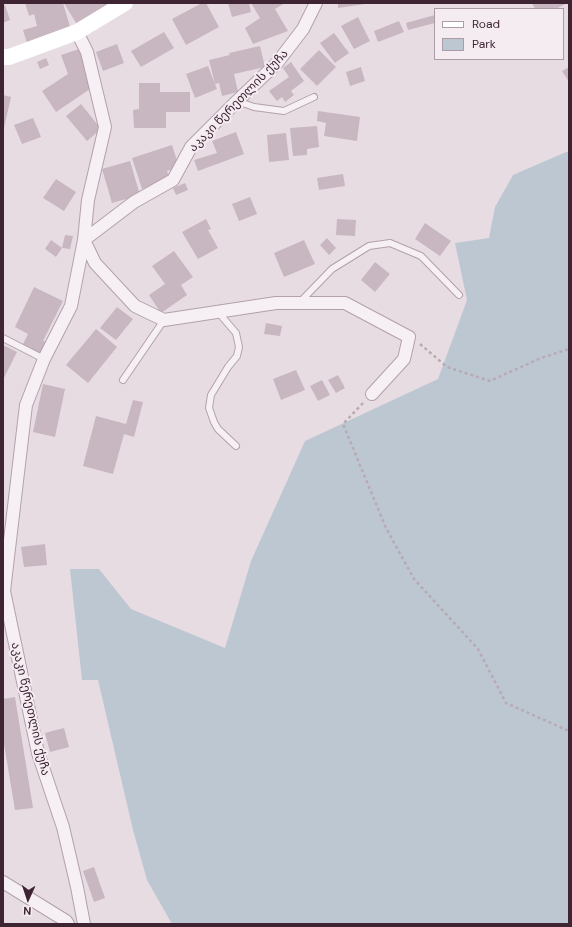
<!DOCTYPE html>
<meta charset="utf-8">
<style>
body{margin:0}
#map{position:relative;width:572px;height:927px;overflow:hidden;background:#e8dce3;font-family:"DM Sans",sans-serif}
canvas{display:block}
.frame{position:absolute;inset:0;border:4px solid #3f2534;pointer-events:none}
.legend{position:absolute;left:434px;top:8px;width:130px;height:52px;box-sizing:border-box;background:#f5ecf2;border:1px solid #ac9ca6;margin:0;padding:5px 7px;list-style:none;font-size:12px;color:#3f2534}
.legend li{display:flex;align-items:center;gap:8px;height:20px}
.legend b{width:20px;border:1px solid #ac9ca6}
.north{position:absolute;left:8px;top:879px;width:40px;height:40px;-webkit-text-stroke:3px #f5ecf2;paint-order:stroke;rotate:183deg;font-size:11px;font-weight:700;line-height:16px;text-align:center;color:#3f2534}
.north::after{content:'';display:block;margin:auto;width:14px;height:18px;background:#3f2534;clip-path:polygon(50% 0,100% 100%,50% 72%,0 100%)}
</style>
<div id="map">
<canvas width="572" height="927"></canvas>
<div class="frame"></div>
<ul class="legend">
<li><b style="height:5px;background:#fff"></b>Road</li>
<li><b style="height:11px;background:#bdc7d2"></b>Park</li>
</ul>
<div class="north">N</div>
</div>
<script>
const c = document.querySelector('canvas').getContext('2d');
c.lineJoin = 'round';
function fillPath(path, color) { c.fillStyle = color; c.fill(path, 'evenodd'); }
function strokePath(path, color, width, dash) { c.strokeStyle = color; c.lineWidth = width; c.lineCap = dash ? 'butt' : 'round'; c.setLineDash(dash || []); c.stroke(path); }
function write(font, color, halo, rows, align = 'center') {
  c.font = font + ' "DM Sans","Noto Sans Georgian",sans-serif'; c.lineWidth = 4; c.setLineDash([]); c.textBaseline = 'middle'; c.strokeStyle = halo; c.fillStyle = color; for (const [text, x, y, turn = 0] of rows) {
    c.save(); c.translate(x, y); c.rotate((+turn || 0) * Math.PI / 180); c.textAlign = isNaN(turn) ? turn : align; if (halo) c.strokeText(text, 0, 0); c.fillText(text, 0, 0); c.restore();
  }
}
fillPath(new Path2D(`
 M566,152H569V924H172L147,880L133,830L98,680H82L70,569H99L131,609L225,648L251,561L305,441L438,379L467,300L455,243L489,238L495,207L513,175Z`), '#bdc7d2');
fillPath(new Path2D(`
 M25,3H63L71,30L27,43L23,30L37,26L34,14L29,16Z
 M64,3H123L79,28Z
 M202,3H206L219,27L186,45L172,19Z
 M228,3H249L251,12L232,17Z
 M251,3H285L275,9L288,31L253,44L245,28L260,18Z
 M338,3H365V4L338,8Z
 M532,3H567L556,9H535Z
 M5,5L10,20L3,23V6Z
 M435,15V23L408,30L406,23Z
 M358,17L370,41L354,49L341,26Z
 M399,21L404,32L378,42L374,31Z
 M164,32L174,48L141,67L131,51Z
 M334,33L349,53L335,63L320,43Z
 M117,44L124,63L103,71L96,52Z
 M260,46L265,67L234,74L238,92L222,96L219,83L215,84L217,89L195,98L186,74L208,66L215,84L209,60L230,55L229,53Z
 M79,49L93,87L56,112L42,91L68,74L61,55Z
 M319,50L336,67L317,86L300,69Z
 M46,58L49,65L40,69L37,62Z
 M291,62L304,81L291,91L294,95L285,102L282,97L277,101L269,91L289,77L283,68Z
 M361,67L365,81L350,86L346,72Z
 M569,67V82L562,71Z
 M139,83H160V92H190V112H166V128H134L133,110L139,109Z
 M3,95L11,97L4,128H3Z
 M81,104L101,129L87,141L66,116Z
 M318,111L360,117L357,141L324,136L326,123L317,121Z
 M33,118L41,137L22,144L14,125Z
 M317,126L319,147L307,149V155L293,156L290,128Z
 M236,132L244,154L198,171L194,160L217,153L212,141Z
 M286,133L289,160L269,162L267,135Z
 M172,145L179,167L167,171L170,180L142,189L132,158Z
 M130,161L140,195L112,203L102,169Z
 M343,174L345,186L319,190L317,178Z
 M56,179L76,192L64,211L43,198Z
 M185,183L188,190L176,195L173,188Z
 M250,197L257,214L239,221L232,204Z
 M206,219L211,229L208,230L218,248L198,259L182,232Z
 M337,219L356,220L355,236L336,235Z
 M425,223L451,241L440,256L415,239Z
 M65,235L73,236L70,249L62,248Z
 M327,238L336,248L329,255L320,245Z
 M51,240L62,248L56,257L45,249Z
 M304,240L315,264L284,277L274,253Z
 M174,251L193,277L181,285L187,295L161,313L149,295L165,284L152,266Z
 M375,262L390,274L375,292L361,280Z
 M34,287L63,301L43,341L47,342L41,355L22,346L28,334L15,327Z
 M117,307L133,319L116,340L100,328Z
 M266,323L282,326L280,336L264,334Z
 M96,329L117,347L88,383L66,365Z
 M3,345L17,352L3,380Z
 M296,370L305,390L281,400L273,379Z
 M338,375L345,388L336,393L328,380Z
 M322,380L330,395L318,401L310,386Z
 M43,384L65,389L55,437L33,432Z
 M133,400L143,402L134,437L124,434L113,474L83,466L96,416L126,424Z
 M45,544L47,565L24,567L21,547Z
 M15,697L33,808L15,810L3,738V699Z
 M64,728L69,747L50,752L45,733Z
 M94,867L105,898L94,902L83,871Z`), '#c8b6c1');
const service = new Path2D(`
 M237,101L254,107L284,111L314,97
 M300,302L332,269L369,246L390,243L421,256L459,295
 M218,312L236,333L239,347L237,356L228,367L211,395L209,408L214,422L218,429L236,446
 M3,338L44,359
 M123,380L164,320`);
const minor = new Path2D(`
 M77,32L87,52L105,127L88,200L84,240L95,263L135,306L164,320L276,303H345L409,337L404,359L372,394
 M3,882L66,921L68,924
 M84,924L77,887L63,827L38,753L4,591L26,405L44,359L71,306L84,240L134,202L173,180L191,147L237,101L277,63L303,29L316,3`);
strokePath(service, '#b2a1ab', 8);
strokePath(minor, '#b2a1ab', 14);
strokePath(new Path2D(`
 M420,344L447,367L490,381L541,358L569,349
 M363,403L343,424L386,528L414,579L478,649L506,703L569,731`), '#b8aab2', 2.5, [3, 3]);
strokePath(service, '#f6eff3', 6);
strokePath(minor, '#f6eff3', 12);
strokePath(new Path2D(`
 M3,57H9L77,32L125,3`), '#fff', 16);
write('12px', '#3f2534', '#f5ecf2', [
 ["აკაკი წერეთლის ქუჩა",239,101,-46],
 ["აკაკი წერეთლის ქუჩა",30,709,77]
]);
</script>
